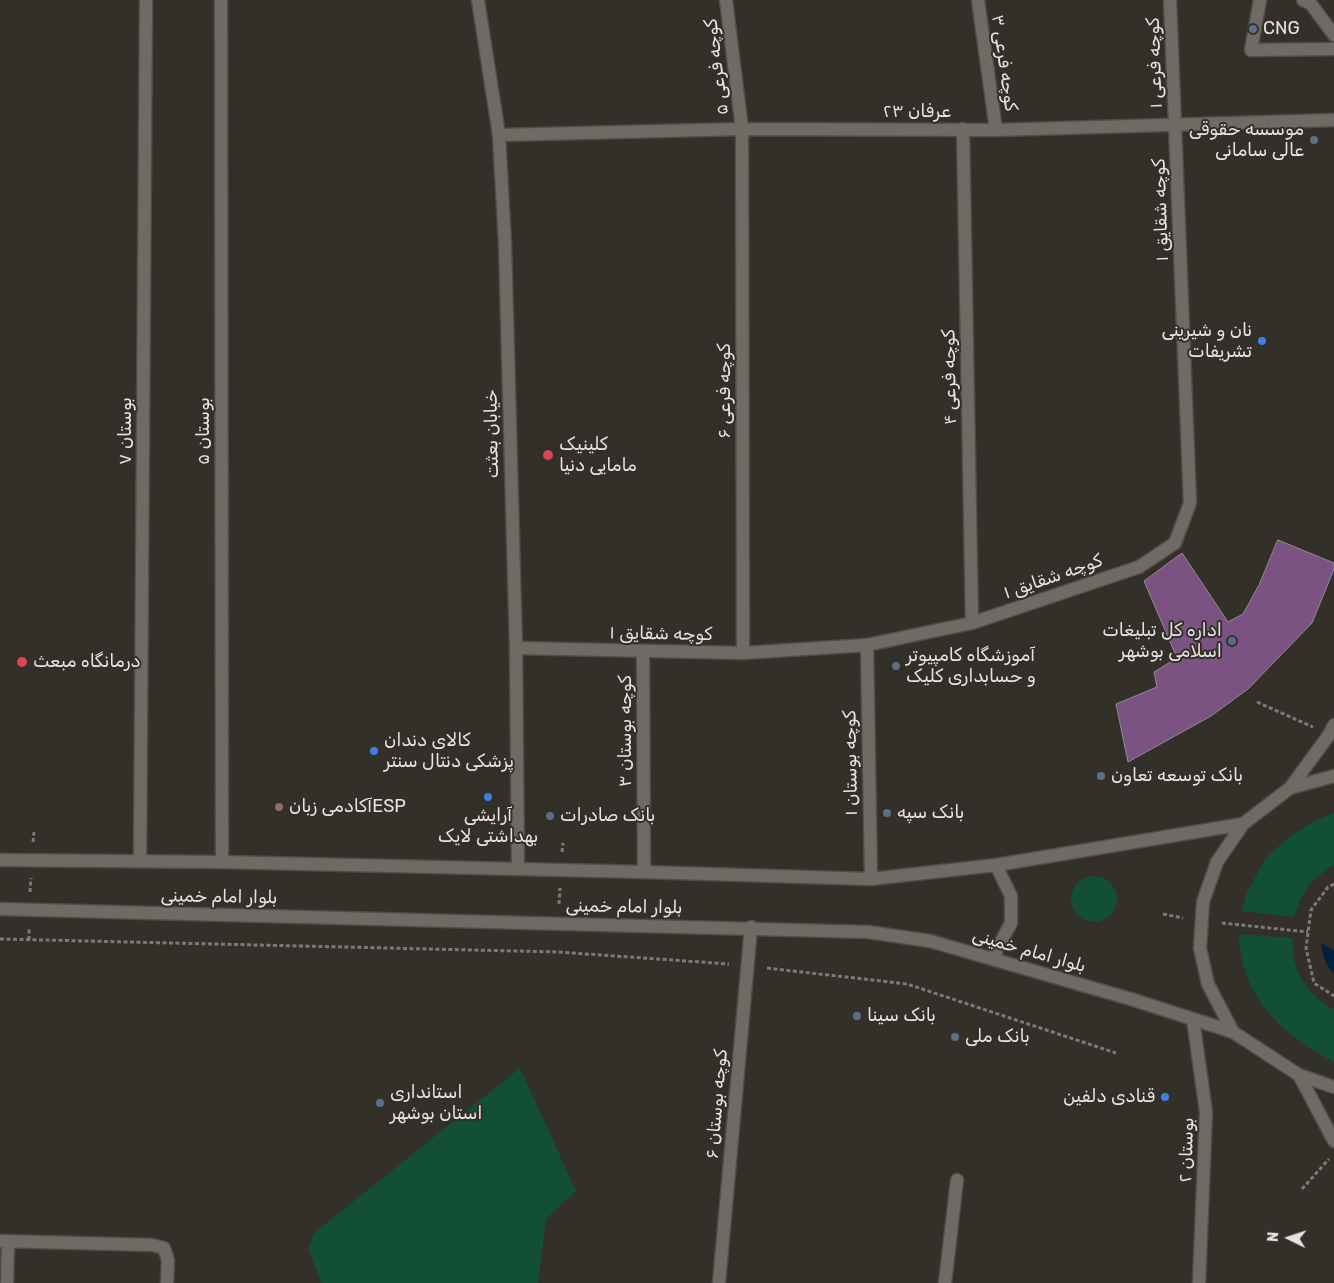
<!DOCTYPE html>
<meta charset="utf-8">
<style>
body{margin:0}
#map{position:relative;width:1334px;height:1283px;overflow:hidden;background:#33302a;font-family:Rubik,sans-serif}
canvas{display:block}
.north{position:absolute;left:1264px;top:1213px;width:50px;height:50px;-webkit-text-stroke:4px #33302a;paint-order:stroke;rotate:274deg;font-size:14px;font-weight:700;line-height:20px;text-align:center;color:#e6e4e0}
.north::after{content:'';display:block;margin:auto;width:18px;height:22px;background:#e6e4e0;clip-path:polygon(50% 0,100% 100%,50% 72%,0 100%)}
</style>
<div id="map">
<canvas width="1334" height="1283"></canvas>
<div class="north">N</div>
</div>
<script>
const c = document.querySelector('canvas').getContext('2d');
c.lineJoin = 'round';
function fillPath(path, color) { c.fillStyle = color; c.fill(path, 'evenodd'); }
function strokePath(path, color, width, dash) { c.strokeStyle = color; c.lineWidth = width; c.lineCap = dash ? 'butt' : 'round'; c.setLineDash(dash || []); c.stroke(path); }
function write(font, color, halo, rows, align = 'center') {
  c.font = font + ' Rubik,"Noto Sans Arabic",sans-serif'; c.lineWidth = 4; c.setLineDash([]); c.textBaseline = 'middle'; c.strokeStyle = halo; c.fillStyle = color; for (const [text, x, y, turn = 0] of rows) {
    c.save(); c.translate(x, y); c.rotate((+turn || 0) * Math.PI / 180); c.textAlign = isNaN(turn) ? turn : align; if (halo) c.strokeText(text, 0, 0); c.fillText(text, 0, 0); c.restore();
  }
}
fillPath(new Path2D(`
 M1334,813V865C1311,879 1302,891 1294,917L1241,911L1246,895L1265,859L1290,836L1315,821Z
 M1071 899a23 23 0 1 1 46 0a23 23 0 1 1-46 0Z
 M1239,934L1292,938C1293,947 1293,957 1296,966C1301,983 1317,1002 1334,1009V1062C1280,1032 1242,1000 1239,934Z
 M520,1068L576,1191L546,1219L538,1283H321L308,1248L314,1233Z`), '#124f35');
fillPath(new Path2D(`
 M1321,943L1334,950V974C1325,965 1323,955 1321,943Z`), '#012140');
const building = new Path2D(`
 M1278,540L1334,563V569L1312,623L1248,689L1211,716L1128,762L1116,704L1157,687L1154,672L1177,658L1144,581L1182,553L1228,622L1243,614L1259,585Z`);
fillPath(building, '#7b5382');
strokePath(building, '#918b92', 1);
const lane = new Path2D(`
 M1260,0L1251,50L1334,49
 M1303,0L1311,4L1334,35
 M0,1241L152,1245L164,1248L168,1260L167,1283
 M7,1283L8,1242`);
const street = new Path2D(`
 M221,0L222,862
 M726,0L742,129L743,653
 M978,0L996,130
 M963,129L972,623
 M499,135L742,129L996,130L1334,120
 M867,645L871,879
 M516,648L743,653L867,645L972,623L1139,567L1175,543L1190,503L1170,0
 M643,651L644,872
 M140,861L146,0
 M1193,1019L1206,1112L1199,1283
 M719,1283L751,927
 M945,1283L957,1180`);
const secondary = new Path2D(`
 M478,0L499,135L505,244L516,648L518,869
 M1334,776L1290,788L1243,824L1217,862L1203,902L1200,948L1208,984L1233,1032L1299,1075L1334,1087
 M1290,788L1329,735L1334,725
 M0,860L222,862L644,872L871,879L996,865L1243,824
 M0,909L868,932L930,941L1134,1000L1233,1032
 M992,959L1011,923V896L996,865
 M1299,1075L1334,1141`);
strokePath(lane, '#504d48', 15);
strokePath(street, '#504d48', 15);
strokePath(secondary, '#504d48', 15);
strokePath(new Path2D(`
 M1257,702L1313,727
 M33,842L34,832
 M562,852L563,843
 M1334,884L1328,887L1311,910L1306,948L1314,983L1334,996
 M30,892L31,878
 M559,904L560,888
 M1163,914L1183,918
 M1222,923L1308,932
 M0,939L558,952L729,964
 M29,940V928
 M767,968L907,984L1116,1053
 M1302,1189L1329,1159`), '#7c7a75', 3, [4, 2.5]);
strokePath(lane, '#6f6b64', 12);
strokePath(street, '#6f6b64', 12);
strokePath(secondary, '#6f6b64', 12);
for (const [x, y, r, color] of [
 [1253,29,5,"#5c6f8a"],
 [1314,140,5,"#5c6f8a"],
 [1262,341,5,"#3f7fe0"],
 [548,455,6,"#e0444e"],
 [1232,641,5,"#5c6f8a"],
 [22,662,6,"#e0444e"],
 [896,666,5,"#5c6f8a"],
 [374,751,5,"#3f7fe0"],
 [1101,776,5,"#5c6f8a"],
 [488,797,5,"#3f7fe0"],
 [279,807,5,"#8d6e63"],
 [887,813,5,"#5c6f8a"],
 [550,816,5,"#5c6f8a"],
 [857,1016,5,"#5c6f8a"],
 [955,1037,5,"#5c6f8a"],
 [1165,1097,5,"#3f7fe0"],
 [380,1103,5,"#5c6f8a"]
]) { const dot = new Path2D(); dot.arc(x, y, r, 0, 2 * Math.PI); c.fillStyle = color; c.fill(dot); strokePath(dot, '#33302a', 2); }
write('18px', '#e6e4e0', '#33302a', [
 ["CNG",1263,29],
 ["موسسه حقوقی",1304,130,"right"],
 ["عالی سامانی",1304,151,"right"],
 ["نان و شیرینی",1252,331,"right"],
 ["تشریفات",1252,352,"right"],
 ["کلینیک",559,445],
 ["مامایی دنیا",559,466],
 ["اداره کل تبلیغات",1222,631,"right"],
 ["اسلامی بوشهر",1222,652,"right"],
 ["آموزشگاه کامپیوتر",906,656],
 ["و حسابداری کلیک",906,677],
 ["درمانگاه مبعث",33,662],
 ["کالای دندان",384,741],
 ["پزشکی دنتال سنتر",384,762],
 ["بانک توسعه تعاون",1111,776],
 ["آکادمی زبانESP",289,807],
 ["بانک سپه",897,813],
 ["آرایشی",488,816,"center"],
 ["بهداشتی لایک",488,837,"center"],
 ["بانک صادرات",560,816],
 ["بانک سینا",867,1016],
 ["بانک ملی",965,1037],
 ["استانداری",390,1093],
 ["استان بوشهر",390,1114],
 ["قنادی دلفین",1155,1097,"right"]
], 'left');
write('18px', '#e6e4e0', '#33302a', [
 ["کوچه فرعی ۳",1004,63,82],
 ["کوچه فرعی ۱",1155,63,-92],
 ["کوچه فرعی ۵",717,67,-97],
 ["عرفان ۲۳",917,112],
 ["کوچه شقایق ۱",1161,210,-92],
 ["کوچه فرعی ۴",950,377,-91],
 ["کوچه فرعی ۶",725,391,-90],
 ["بوستان ۷",126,431,-90],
 ["بوستان ۵",204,431,-90],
 ["خیابان بعثت",492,434,-91],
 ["کوچه شقایق ۱",1053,577,-19],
 ["کوچه شقایق ۱",661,634,1],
 ["کوچه بوستان ۳",626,731,-90],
 ["کوچه بوستان ۱",851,763,-91],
 ["بلوار امام خمینی",219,897,1],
 ["بلوار امام خمینی",624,907,1],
 ["بلوار امام خمینی",1029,951,16],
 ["کوچه بوستان ۶",717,1104,-85],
 ["بوستان ۲",1187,1150,-88]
]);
</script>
